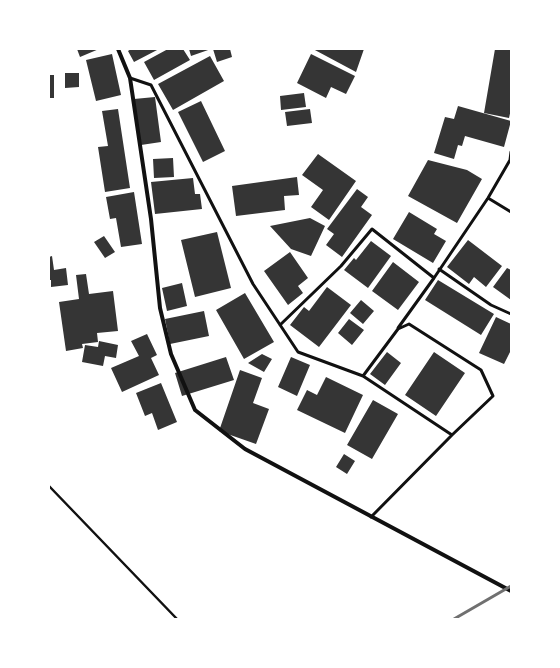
<!DOCTYPE html>
<style>
body{margin:0}
#map{position:relative;width:560px;height:668px;overflow:hidden;background:#fff;font-family:Mulish,sans-serif}
canvas{display:block}
.frame{position:absolute;inset:0;border:50px solid #fff;pointer-events:none}
</style>
<div id="map">
<canvas width="560" height="668"></canvas>
<div class="frame"></div>
</div>
<script>
const c = document.querySelector('canvas').getContext('2d');
c.lineJoin = 'round';
function fillPath(path, color) { c.fillStyle = color; c.fill(path, 'evenodd'); }
function strokePath(path, color, width, dash) { c.strokeStyle = color; c.lineWidth = width; c.lineCap = dash ? 'butt' : 'round'; c.setLineDash(dash || []); c.stroke(path); }
fillPath(new Path2D(`
 M77,49H99L80,57Z
 M131,49H159L134,62L128,51Z
 M168,49H183L190,60L154,80L144,62Z
 M189,49H211L191,56Z
 M213,49H230L232,57L217,62Z
 M313,49H364L356,72Z
 M495,49L511,50V109L509,118L484,113Z
 M112,54L121,95L96,101L86,60Z
 M311,54L355,76L346,94L331,87L326,98L297,83Z
 M210,56L224,81L173,110L158,84Z
 M65,73H79V87L65,88Z
 M49,75H54V98H49Z
 M304,93L306,107L281,110L280,96Z
 M155,97L161,142L141,145L134,99Z
 M201,101L225,151L203,162L178,112Z
 M458,106L511,121L504,147L465,136L462,146L458,145L454,159L434,153L445,117L454,119Z
 M118,109L130,188L105,192L98,147L108,146L102,111Z
 M310,109L312,123L287,126L285,112Z
 M318,154L356,181L329,220L311,207L323,190L302,175Z
 M173,158L174,177L154,178L153,159Z
 M428,160L467,170L482,179L457,223L408,196Z
 M297,177L299,195L284,196L285,210L236,216L232,186Z
 M193,178L195,194H200L202,209L155,214L151,182Z
 M357,189L368,197L361,207L372,215L342,257L326,245L334,234L327,229Z
 M134,192L142,244L121,247L116,218L110,219L106,197Z
 M409,212L437,229L434,234L446,241L433,263L393,239Z
 M310,218L325,226L311,256L291,249L270,226Z
 M217,232L231,288L195,297L181,240Z
 M104,236L115,252L105,258L94,242Z
 M468,240L502,266L486,287L474,277L469,284L447,267Z
 M371,241L391,256L368,288L344,270L354,258L356,260Z
 M290,252L308,278L298,286L303,293L288,305L264,271Z
 M52,256L54,270L66,268L68,285L51,287V280H49V257Z
 M393,262L419,282L398,310L372,291Z
 M507,268L511,270V300L493,287Z
 M86,274L89,294L113,291L118,331L97,333L98,342L82,344L83,348L66,351L59,302L79,299L76,275Z
 M438,280L494,314L481,335L425,300Z
 M182,283L187,306L167,311L162,288Z
 M327,287L351,305L319,347L290,325L304,307L309,311Z
 M245,293L274,342L244,359L216,310Z
 M361,300L374,311L363,324L350,313Z
 M204,311L209,336L170,344L165,319Z
 M496,317L511,324V350L504,364L479,353Z
 M349,319L364,330L352,345L338,333Z
 M147,334L157,355L151,358L159,375L122,392L111,368L139,356L131,341Z
 M99,341L118,345L116,358L105,356L103,366L82,362L85,345L98,347Z
 M387,352L401,363L385,385L370,374Z
 M434,352L465,373L436,416L405,395Z
 M262,354L272,359L264,372L248,363Z
 M226,357L234,380L182,396L175,373Z
 M291,357L310,365L297,396L278,387Z
 M240,370L262,378L253,403L269,409L256,444L219,431Z
 M326,377L363,395L345,433L297,410L307,390L317,395Z
 M161,383L177,422L158,430L152,413L145,416L136,393Z
 M373,400L398,414L372,459L347,445Z
 M344,454L355,461L347,474L336,467Z`), '#353535');
strokePath(new Path2D(`
 M49,486L177,619`), '#111', 2.5);
strokePath(new Path2D(`
 M130,78L151,85L253,284L298,352L363,376L452,435L493,396L481,370L409,324L398,329L363,376
 M488,198L511,212
 M439,269L491,305L511,314
 M434,278L488,198L510,160L511,152
 M280,325L341,266L372,229L434,278L398,328
 M371,517L452,435`), '#111', 3);
strokePath(new Path2D(`
 M118,49L130,78L151,219L160,308L171,354L195,410L245,449L511,591`), '#111', 4);
strokePath(new Path2D(`
 M454,619L511,586`), '#707070', 3);
</script>
